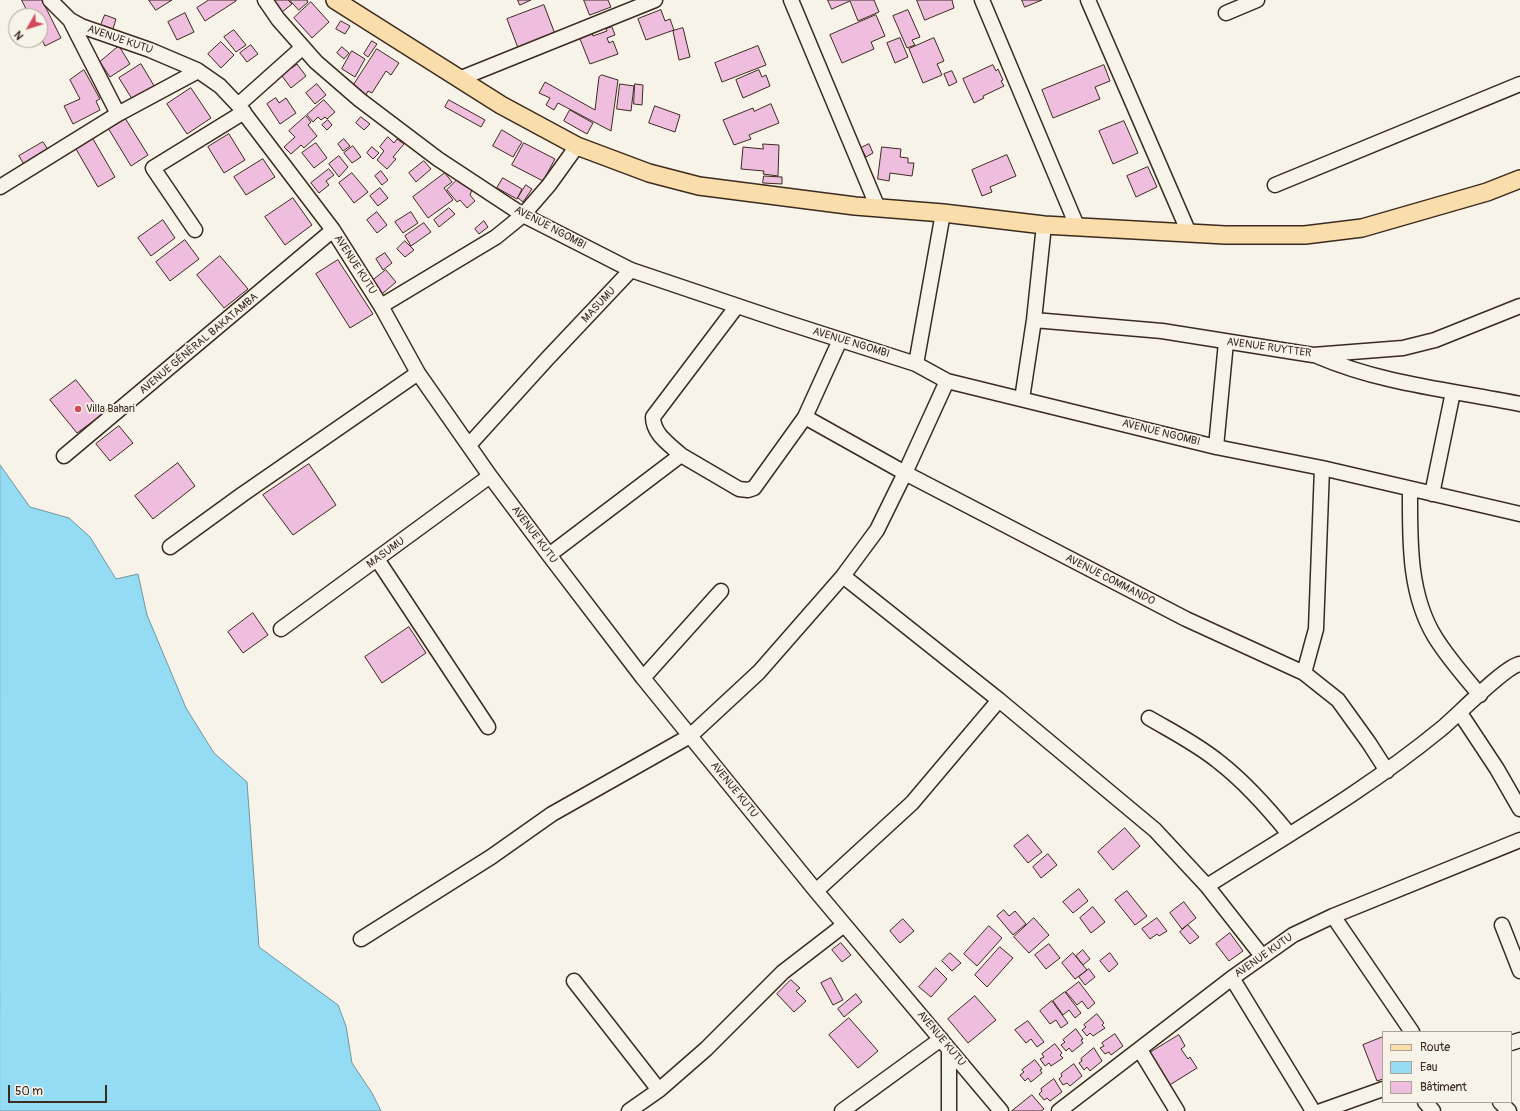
<!DOCTYPE html>
<meta charset="utf-8">
<style>
body{margin:0}
#map{position:relative;width:1520px;height:1111px;overflow:hidden;background:#f7f3e8;font-family:Pangolin,sans-serif}
canvas{display:block}
.legend{position:absolute;left:1382px;top:1031px;width:130px;height:72px;box-sizing:border-box;background:#f7f3e8;border:1px solid #aca397;margin:0;padding:5px 7px;list-style:none;font-size:12px;color:#3b2a1e}
.legend li{display:flex;align-items:center;gap:8px;height:20px}
.legend b{width:20px;border:1px solid #aca397}
.north{position:absolute;left:8px;top:8px;width:40px;height:40px;box-sizing:border-box;background:#f7f3e8;border:1px solid #aca397;border-radius:50%;rotate:231deg;font-size:11px;font-weight:700;line-height:16px;text-align:center;color:#3b2a1e}
.north::after{content:'';display:block;margin:auto;width:14px;height:18px;background:#d1495b;clip-path:polygon(50% 0,100% 100%,50% 72%,0 100%)}
.scale{position:absolute;left:8px;top:1085px;width:99px;height:18px;box-sizing:border-box;border:2px solid #3b2a1e;border-top:0;padding-left:5px;font-size:12px;line-height:14px;white-space:nowrap;color:#3b2a1e;-webkit-text-stroke:3px #f7f3e8;paint-order:stroke}
</style>
<div id="map">
<canvas width="1520" height="1111"></canvas>
<ul class="legend">
<li><b style="height:5px;background:#f9deab"></b>Route</li>
<li><b style="height:11px;background:#93dcf4"></b>Eau</li>
<li><b style="height:11px;background:#efbede"></b>Bâtiment</li>
</ul>
<div class="north">N</div>
<div class="scale">50 m</div>
</div>
<script>
const c = document.querySelector('canvas').getContext('2d');
c.lineJoin = 'round';
function fillPath(path, color) { c.fillStyle = color; c.fill(path, 'evenodd'); }
function strokePath(path, color, width, dash) { c.strokeStyle = color; c.lineWidth = width; c.lineCap = dash ? 'butt' : 'round'; c.setLineDash(dash || []); c.stroke(path); }
function write(font, color, halo, rows, align = 'center') {
  c.font = font + ' Pangolin,sans-serif'; c.lineWidth = 3.5; c.setLineDash([]); c.textBaseline = 'middle'; c.strokeStyle = halo; c.fillStyle = color; for (const [text, x, y, turn = 0] of rows) {
    c.save(); c.translate(x, y); c.rotate((+turn || 0) * Math.PI / 180); c.textAlign = isNaN(turn) ? turn : align; if (halo) c.strokeText(text, 0, 0); c.fillText(text, 0, 0); c.restore();
  }
}
const water = new Path2D(`
 M0,465L30,507L69,518L90,537L116,579L138,574L147,615L186,708L214,753L247,782L259,947L338,1005L346,1026L352,1063L372,1093L381,1111H0Z`);
fillPath(water, '#93dcf4');
strokePath(water, '#70959e', 1);
const building = new Path2D(`
 M22,0H42L61,38L45,46L40,36V16H30Z
 M149,0H172L156,10Z
 M209,0H236V1L205,21L197,8Z
 M272,0H288L292,4L282,12Z
 M290,0H307L308,2L299,10Z
 M518,0H531L520,5Z
 M584,0H608L611,7L590,15Z
 M828,0H874L879,12L858,21L850,1L832,9Z
 M917,0H952L954,8L925,20Z
 M1022,0H1042L1025,7Z
 M311,2L329,22L312,38L294,18Z
 M544,5L555,34L518,48L507,19Z
 M661,10L665,21L670,19L674,30L646,40L638,19Z
 M908,10L920,37L912,40L915,45L907,48L893,16Z
 M185,13L194,32L177,40L168,22Z
 M105,15L116,19L113,29L101,25Z
 M876,15L885,36L871,42L874,49L842,63L830,35Z
 M341,21L350,26L345,34L336,29Z
 M612,27L615,35L607,38L609,43L613,41L618,54L590,64L578,34L591,30L593,36L607,31L606,29Z
 M683,28L690,57L679,60L673,31Z
 M234,30L246,45L236,52L224,37Z
 M900,38L908,57L895,63L887,43Z
 M934,38L944,61L937,64L942,75L923,83L909,49Z
 M372,41L377,44L368,57L364,54Z
 M221,42L234,55L221,68L208,54Z
 M251,45L258,54L247,62L240,53Z
 M119,46L130,64L110,77L100,62Z
 M758,46L766,65L722,82L715,63Z
 M342,47L349,53L344,59L337,53Z
 M377,49L399,63L391,75L386,71L372,93L368,91L366,95L353,86Z
 M352,51L365,59L355,77L342,69Z
 M141,64L156,89L134,102L119,78Z
 M289,64L292,68L297,64L306,76L291,88L279,72Z
 M993,65L996,71L998,69L1003,80L1001,81L1004,86L983,96L984,98L974,103L963,79Z
 M1104,65L1110,81L1095,87L1100,99L1053,118L1042,90Z
 M84,70L100,99L96,101L100,110L73,124L64,106L80,99L70,80Z
 M759,70L762,77L766,75L770,86L743,98L736,80Z
 M952,71L957,82L949,86L944,74Z
 M602,75L618,80L611,131L558,103L554,110L546,105L550,98L539,93L545,82L595,110L599,77Z
 M317,84L326,95L315,104L306,93Z
 M620,84L634,86L631,111L617,109Z
 M635,84L643,85L642,105L634,104Z
 M191,88L211,118L187,134L167,104Z
 M276,98L279,103L286,98L296,113L280,124L267,104Z
 M324,100L335,112L327,119L325,117L321,120L318,117L313,122L307,115Z
 M449,100L485,120L481,127L445,107Z
 M771,104L779,123L749,135L751,139L734,145L723,120L753,108L754,111Z
 M655,106L680,115L675,132L649,123Z
 M570,110L593,123L587,134L564,121Z
 M306,116L311,122L308,125L317,136L304,148L301,145L291,154L284,147L295,137L289,131Z
 M361,117L370,124L364,130L356,123Z
 M125,118L148,155L131,166L108,128Z
 M328,120L332,125L327,130L322,125Z
 M1124,121L1138,153L1113,164L1099,131Z
 M502,130L522,142L513,157L493,146Z
 M229,134L245,160L224,173L208,147Z
 M388,137L394,143L397,139L404,144L393,157L396,159L387,169L377,160L384,151L380,147Z
 M93,139L115,177L98,187L76,149Z
 M344,139L350,146L343,151L338,144Z
 M43,142L49,151L25,166L19,156Z
 M316,143L327,158L314,168L302,153Z
 M524,143L555,159L543,181L512,165Z
 M763,144L779,145L778,176L763,174L764,171L741,169L743,147L763,149Z
 M869,144L873,153L866,157L861,148Z
 M353,146L361,157L352,163L344,153Z
 M372,147L379,153L373,159L367,153Z
 M882,147L901,149L900,157L908,158V163H914L912,176L890,173L889,181L878,179Z
 M1007,155L1016,176L990,187L992,192L982,196L972,170Z
 M339,156L348,167L339,177L329,164Z
 M263,159L275,177L246,195L234,177Z
 M424,161L431,169L416,182L409,173Z
 M1148,167L1157,187L1136,197L1127,176Z
 M329,169L334,175L326,181L329,185L319,193L311,183Z
 M381,171L388,180L382,185L375,176Z
 M352,173L368,192L354,203L339,183Z
 M445,173L452,182L444,188L453,200L428,218L413,197Z
 M764,176L782,177V184L763,183Z
 M503,178L522,189L517,199L497,188Z
 M457,180L472,190L470,195L475,201L467,208L460,200L457,202L447,190Z
 M526,185L532,189L523,202L518,198Z
 M380,188L388,198L378,206L370,196Z
 M293,198L312,225L285,245L265,217Z
 M449,208L455,214L439,227L434,220Z
 M377,212L387,225L377,233L367,220Z
 M411,212L418,223L403,233L395,222Z
 M163,220L175,238L151,256L138,238Z
 M484,221L488,227L479,234L475,229Z
 M424,223L431,232L411,246L405,236Z
 M185,240L199,259L170,281L156,262Z
 M405,241L414,250L405,257L397,249Z
 M385,253L392,263L383,270L376,259Z
 M220,256L248,289L224,308L197,275Z
 M338,260L373,314L350,328L316,274Z
 M386,270L396,282L382,294L372,281Z
 M76,380L103,414L77,433L50,400Z
 M119,426L133,443L110,461L96,444Z
 M178,463L195,486L153,519L135,496Z
 M309,464L336,505L293,535L263,495Z
 M253,613L268,635L243,653L228,632Z
 M409,627L426,653L382,683L365,657Z
 M1125,828L1140,846L1113,870L1098,852Z
 M1028,835L1042,852L1028,863L1014,846Z
 M1048,854L1057,865L1041,878L1033,867Z
 M1079,889L1088,901L1073,913L1063,902Z
 M1127,891L1147,916L1135,925L1115,900Z
 M1184,902L1196,918L1182,929L1170,913Z
 M1093,907L1105,922L1091,933L1080,918Z
 M1004,910L1009,916L1015,911L1026,924L1013,935L997,916Z
 M1034,918L1049,935L1029,953L1014,937Z
 M1157,918L1167,931L1159,936L1157,934L1150,939L1142,929Z
 M903,919L914,931L900,943L890,931Z
 M1188,925L1199,937L1190,944L1180,932Z
 M989,926L1002,938L977,966L964,954Z
 M1230,933L1243,951L1229,961L1216,944Z
 M841,943L851,955L842,962L832,950Z
 M1049,944L1060,958L1046,969L1035,955Z
 M1000,947L1013,958L987,987L975,975Z
 M1083,950L1090,959L1083,965L1076,956Z
 M950,953L961,963L952,971L942,961Z
 M1073,953L1087,970L1075,979L1062,963Z
 M1110,953L1118,964L1109,972L1100,961Z
 M936,968L947,979L931,997L919,987Z
 M1089,969L1095,977L1085,985L1079,977Z
 M831,978L843,1000L833,1005L821,983Z
 M791,980L800,988L796,991L806,1001L794,1012L777,994Z
 M1079,982L1095,1003L1088,1009L1082,1001L1077,1005L1066,992Z
 M1065,992L1081,1013L1075,1018L1069,1010L1063,1015L1053,1001Z
 M856,994L862,1002L844,1017L838,1009Z
 M975,996L996,1020L968,1043L948,1019Z
 M1052,1001L1068,1023L1061,1028L1056,1020L1050,1024L1040,1011Z
 M1097,1014L1104,1023L1102,1025L1105,1028L1093,1036L1090,1033L1087,1036L1082,1030L1086,1027L1084,1025Z
 M849,1018L878,1051L858,1068L829,1035Z
 M1028,1021L1044,1042L1037,1047L1031,1039L1026,1043L1015,1030Z
 M1076,1029L1083,1039L1081,1040L1083,1043L1072,1052L1069,1048L1066,1051L1061,1045L1065,1042L1063,1040Z
 M1115,1034L1123,1046L1111,1055L1109,1052L1105,1054L1100,1048L1104,1046L1102,1043Z
 M1179,1035L1185,1046L1181,1049L1188,1059L1190,1057L1197,1068L1168,1086L1148,1054Z
 M1383,1037V1079L1377,1081L1363,1045Z
 M1055,1044L1062,1053L1060,1055L1063,1058L1051,1066L1049,1063L1045,1066L1040,1059L1044,1057L1042,1054Z
 M1094,1048L1102,1061L1090,1071L1087,1067L1084,1070L1079,1063L1082,1061L1081,1059Z
 M1035,1060L1042,1069L1040,1070L1042,1073L1031,1082L1028,1078L1025,1081L1020,1075L1024,1072L1022,1070Z
 M1074,1064L1082,1076L1070,1086L1067,1083L1063,1085L1059,1079L1062,1076L1061,1074Z
 M1054,1079L1062,1092L1050,1101L1047,1098L1044,1100L1039,1094L1042,1091L1041,1089Z
 M1032,1095L1044,1109L1041,1111H1012Z`);
fillPath(building, '#efbede');
strokePath(building, '#3b2a1e', 1);
const minor = new Path2D(`
 M50,0L70,20L81,26L150,50L197,70L220,86L238,105L333,230L381,306L418,373L490,476L549,555L643,678L816,891L1001,1111
 M265,0L278,19L316,62L360,100L438,159L523,215L631,270L782,321L916,364L947,381L1216,447L1322,468L1520,514
 M791,0L878,208
 M982,0L1077,226
 M1088,0L1189,233
 M1226,13L1257,0
 M459,79L655,0
 M238,105L303,47
 M118,114L198,71
 M1275,185L1520,84
 M0,187L118,114L70,20
 M195,230L153,168L244,112
 M381,306L496,237L523,215L549,185L577,146
 M1034,320L1162,331L1313,355L1403,348L1435,340L1520,306
 M1317,356C1382,384 1451,390 1520,404
 M916,364L943,213
 M1022,399L1034,320L1044,225
 M805,417L905,473L1186,619L1304,673L1338,700L1369,743L1387,771
 M469,445L547,359L631,270
 M1216,447L1226,342
 M681,455C669,444 653,434 653,417L737,306
 M64,456L333,230
 M1410,489C1410,538 1408,593 1435,637C1448,658 1464,676 1480,695
 M1432,494L1453,392
 M170,547L243,494L418,373
 M549,555L681,455L739,489L748,490L754,488L805,417L840,340
 M377,559L488,727
 M843,576L999,700L1155,830L1207,886L1262,956
 M281,629L490,476
 M1304,673L1316,629L1322,468
 M643,678L721,591
 M1460,713L1497,769L1520,809
 M1149,718C1173,732 1197,744 1219,762C1246,783 1268,808 1289,834
 M1207,886C1286,836 1368,789 1441,729C1456,717 1505,666 1520,664
 M816,891L912,803L999,700
 M1333,916L1412,1032
 M1502,925L1520,971
 M361,939L491,857L552,814L690,736L759,672L843,576L877,530L905,473L947,381
 M1232,978L1313,1111
 M574,981L659,1090
 M1511,1043L1520,1040
 M1140,1050L1177,1111
 M1425,1102L1433,1111
 M1500,1102L1509,1111
 M629,1111L659,1090L706,1049L783,972L844,925
 M842,1111L941,1039
 M949,1111V1049
 M1059,1111L1232,978L1293,935L1333,916L1520,840
 M1321,1111L1383,1089`);
const major = new Path2D(`
 M335,0L501,105L577,146L649,173L699,186L855,206L943,213L1044,225L1225,235H1305L1362,228L1487,192L1520,179`);
strokePath(minor, '#3b2a1e', 17);
strokePath(major, '#3b2a1e', 20);
strokePath(minor, '#f7f3e8', 14);
strokePath(major, '#f9deab', 17);
for (const [x, y, r, color] of [
 [78,409,4,"#d1495b"]
]) { const dot = new Path2D(); dot.arc(x, y, r, 0, 2 * Math.PI); c.fillStyle = color; c.fill(dot); strokePath(dot, '#f7f3e8', 1.5); }
write('11px', '#3b2a1e', '#f7f3e8', [
 ["AVENUE KUTU",120,40,19],
 ["AVENUE NGOMBI",550,228,28],
 ["AVENUE KUTU",355,265,57],
 ["MASUMU",599,305,-47],
 ["AVENUE NGOMBI",851,343,17],
 ["AVENUE GÉNÉRAL BAKATAMBA",199,344,-40],
 ["AVENUE RUYTTER",1269,348,8],
 ["AVENUE NGOMBI",1161,433,14],
 ["AVENUE KUTU",534,535,53],
 ["MASUMU",386,553,-36],
 ["AVENUE COMMANDO",1110,580,27],
 ["AVENUE KUTU",734,790,51],
 ["AVENUE KUTU",1264,956,-35],
 ["AVENUE KUTU",941,1039,50]
]);
write('11px', '#3b2a1e', '#f7f3e8', [
 ["Villa Bahari",86,409]
], 'left');
</script>
